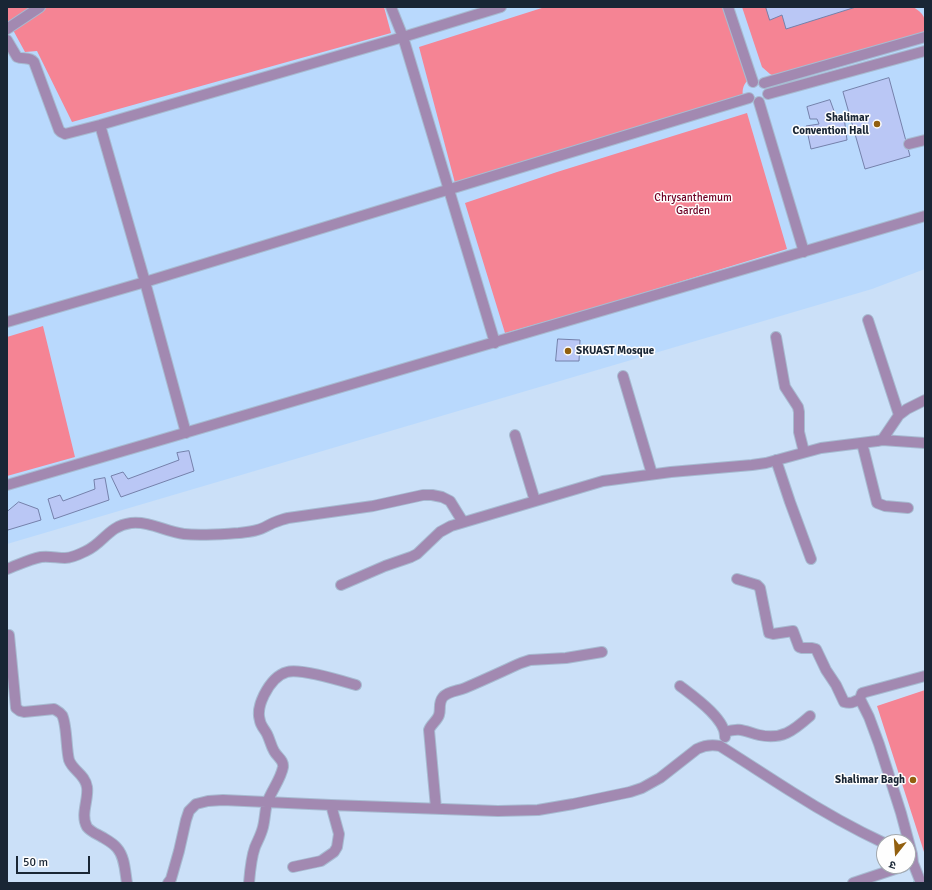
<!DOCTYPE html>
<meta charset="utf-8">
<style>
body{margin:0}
#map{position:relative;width:932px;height:890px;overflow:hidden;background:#cbe0f8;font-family:Signika,"Noto Sans Devanagari",sans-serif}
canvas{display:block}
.frame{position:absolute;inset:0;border:8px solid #192635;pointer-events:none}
.north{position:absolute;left:876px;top:834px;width:40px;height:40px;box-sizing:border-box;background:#fefefe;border:1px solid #a2a8ae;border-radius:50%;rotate:197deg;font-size:11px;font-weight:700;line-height:16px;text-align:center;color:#192635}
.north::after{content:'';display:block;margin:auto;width:14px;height:18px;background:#926010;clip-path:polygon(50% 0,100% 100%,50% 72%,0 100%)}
.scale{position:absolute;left:16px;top:856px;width:74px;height:18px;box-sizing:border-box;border:2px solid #192635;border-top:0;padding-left:5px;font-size:12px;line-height:14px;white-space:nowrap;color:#192635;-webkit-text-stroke:3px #fefefe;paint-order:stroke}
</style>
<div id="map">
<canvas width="932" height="890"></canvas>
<div class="frame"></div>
<div class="north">उ</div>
<div class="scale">50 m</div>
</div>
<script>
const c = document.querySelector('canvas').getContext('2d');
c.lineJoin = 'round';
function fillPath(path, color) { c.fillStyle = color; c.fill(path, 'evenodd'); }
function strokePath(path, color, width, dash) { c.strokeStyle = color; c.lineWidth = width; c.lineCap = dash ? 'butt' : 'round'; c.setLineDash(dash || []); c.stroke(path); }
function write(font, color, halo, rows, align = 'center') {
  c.font = font + ' Signika,sans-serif'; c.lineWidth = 3; c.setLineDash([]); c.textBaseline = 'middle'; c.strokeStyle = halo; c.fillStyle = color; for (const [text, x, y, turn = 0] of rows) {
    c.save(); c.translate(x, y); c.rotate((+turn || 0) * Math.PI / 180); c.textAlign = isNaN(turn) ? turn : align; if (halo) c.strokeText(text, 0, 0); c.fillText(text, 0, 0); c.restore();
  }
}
fillPath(new Path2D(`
 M7,7H925V269L872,289L7,544Z`), '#b9d9fd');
fillPath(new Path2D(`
 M7,7H384L391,33L72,122L37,51L25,52L7,19Z
 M545,7H724L747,81C743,86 742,90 743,96L455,183L419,47Z
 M742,7H766L770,19L782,15L786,28L856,7H913C927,15 925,20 925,35L774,76L770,74L762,67Z
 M747,113L787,249L597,307L505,333L465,203L557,172Z
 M43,326L75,457L7,476V337Z
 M925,690V855L877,706Z`), '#f58494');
strokePath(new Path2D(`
 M914,883L925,877`), '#47a29f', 3);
const building = new Path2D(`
 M766,7H856L786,29L782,15L770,20Z
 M889,78L910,156L865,169L843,92Z
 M830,100L834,111L828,113L830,120L844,117L847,140L811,149L806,126L819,124L817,119H810L807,107Z
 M558,339L580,340L579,361H556Z
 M189,451L194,471L121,497L111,476L123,472L128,479L179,460L177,453Z
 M105,478L109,500L54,519L48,499L60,495L63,501L95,489L94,480Z
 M19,502L38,509L41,520L8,530L7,528V512Z`);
fillPath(building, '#bac7f5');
strokePath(building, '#7581ab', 1);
const minor = new Path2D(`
 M391,7L403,37L495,343
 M728,7L753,82
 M7,29L40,7
 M7,40L17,57C23,60 29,56 34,62L59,130L61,132L65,134L100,125L403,37L501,7
 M764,83L925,37
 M768,94L925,51
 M759,102L804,252
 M100,125L145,282L186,433
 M909,144L925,140
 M868,320L899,415
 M7,322L145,282L749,98
 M776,337L784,382L785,387L798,407L799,412V432L804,452
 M623,376L652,474
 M515,435L535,501
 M882,440L899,415L907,409L925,400
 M862,443L877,503L885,506L908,508
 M776,460L790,502L811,559
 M7,485L925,216
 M7,569C18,565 30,559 41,557C50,556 57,558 65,558C72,558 80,554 86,551C104,543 108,526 131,523C150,521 166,532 184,534C202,536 221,534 239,533C245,532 251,532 257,530C263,529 268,525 273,523C278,521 283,519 288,518L373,506L423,495H432L442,497L450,501L463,522
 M737,579L757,585L760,588L769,633L773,634L793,631L799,647L802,648H812L816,649L826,670L836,685L844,702C851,704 854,702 860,699
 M341,585L385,566L411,557L417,554L440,532L451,526L603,481L671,472L752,465L766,463L821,448L877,441L882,440L925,443
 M9,635L16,708L20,711L24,712L54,709C57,711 60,712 62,715C67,724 66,749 69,760C73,771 85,774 87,787C89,799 80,815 87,827C91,832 97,834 102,837C107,840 113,843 117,848C125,857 125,872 127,883
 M680,686C693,696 726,719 725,737
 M725,732C740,727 744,731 759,735C782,740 793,731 810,716
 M436,808L429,730C431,724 437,721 439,715C441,709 438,703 443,697C448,691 458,691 465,688C484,680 503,671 521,663L530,660L566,658L602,652
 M293,867L321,861L334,852L337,847L339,834L331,805
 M168,883L171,879L179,851L186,820L189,811L196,804L208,801L223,800L331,805L498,811L538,810L573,804L630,792L642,788L660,778L697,749C705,745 711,744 720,746C744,761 768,777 792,792C822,811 852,828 884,843
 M249,883C250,871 251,858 255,847C258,840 261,835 263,827C265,819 265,811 267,803C271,791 281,779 283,767C284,760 277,757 274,751C271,746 270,740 267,734C265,730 261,726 260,721C257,712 260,703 264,695C269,685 276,675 287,672C300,668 342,681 356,685
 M853,883L904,866
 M921,883L913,863L912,854L901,813L879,744L869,717L860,699L862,693L888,686L925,676`);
strokePath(minor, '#a7bbd1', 12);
strokePath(minor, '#a289b1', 10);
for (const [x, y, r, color] of [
 [877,124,4,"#926010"],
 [568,351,4,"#926010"],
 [913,780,4,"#926010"]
]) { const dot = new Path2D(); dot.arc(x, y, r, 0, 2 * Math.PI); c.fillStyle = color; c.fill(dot); strokePath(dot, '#fefefe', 1.5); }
write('bold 11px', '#192635', '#fefefe', [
 ["Shalimar",869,118],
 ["Convention Hall",869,131],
 ["SKUAST Mosque",576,351,"left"],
 ["Shalimar Bagh",905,780]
], 'right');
write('11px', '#6e0024', '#fefefe', [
 ["Chrysanthemum",693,198],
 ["Garden",693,211]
]);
</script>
